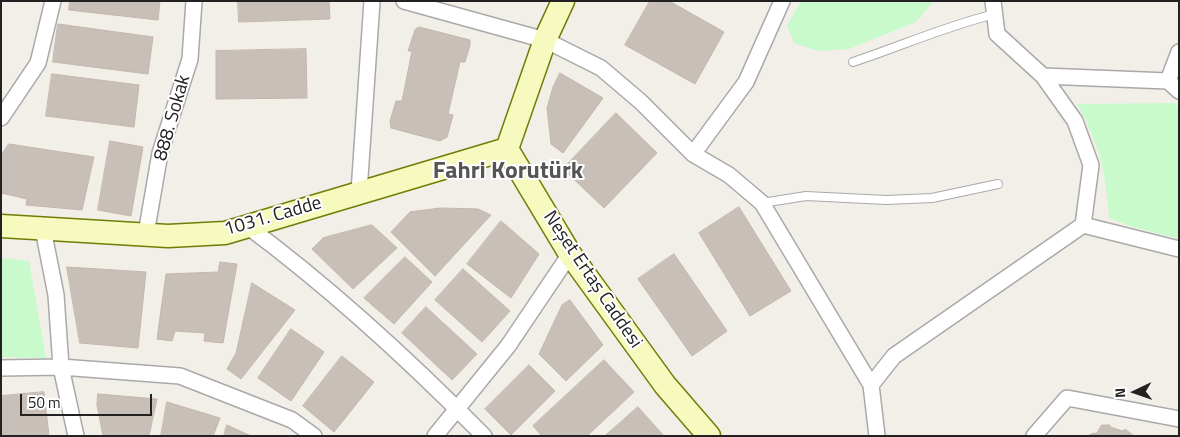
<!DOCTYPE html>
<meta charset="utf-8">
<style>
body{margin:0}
#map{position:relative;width:1180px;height:437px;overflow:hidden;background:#f2efe9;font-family:"Titillium Web",sans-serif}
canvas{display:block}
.frame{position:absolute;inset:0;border:2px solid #222;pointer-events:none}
.north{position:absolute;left:1110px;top:367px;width:50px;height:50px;-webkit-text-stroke:4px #fff;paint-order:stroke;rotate:267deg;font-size:14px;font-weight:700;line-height:20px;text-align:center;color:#222}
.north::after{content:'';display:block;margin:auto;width:18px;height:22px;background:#222;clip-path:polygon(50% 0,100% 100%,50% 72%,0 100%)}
.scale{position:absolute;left:20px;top:394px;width:132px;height:22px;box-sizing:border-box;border:2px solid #222;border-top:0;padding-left:6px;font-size:15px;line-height:18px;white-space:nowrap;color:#222;-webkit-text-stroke:4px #fff;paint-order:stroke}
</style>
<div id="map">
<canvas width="1180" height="437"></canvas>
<div class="frame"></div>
<div class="north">N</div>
<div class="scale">50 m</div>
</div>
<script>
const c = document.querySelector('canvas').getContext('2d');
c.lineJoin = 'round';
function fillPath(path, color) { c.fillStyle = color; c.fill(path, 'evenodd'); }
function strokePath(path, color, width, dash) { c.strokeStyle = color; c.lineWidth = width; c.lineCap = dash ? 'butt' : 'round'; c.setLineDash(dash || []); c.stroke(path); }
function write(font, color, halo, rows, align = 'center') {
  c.font = font + ' "Titillium Web",sans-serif'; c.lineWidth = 4; c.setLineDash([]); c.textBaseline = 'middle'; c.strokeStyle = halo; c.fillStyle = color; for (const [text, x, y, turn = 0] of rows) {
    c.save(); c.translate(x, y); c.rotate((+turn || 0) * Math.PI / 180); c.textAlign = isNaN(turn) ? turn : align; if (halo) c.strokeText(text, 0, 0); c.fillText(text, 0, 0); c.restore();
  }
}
fillPath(new Path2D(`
 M801,1H934L916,22L849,49L818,51L794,43L787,26Z
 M1174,103L1179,107V239L1133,227L1109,218C1106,173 1100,145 1077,104Z
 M1,258L29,261L46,358L1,357Z`), '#c8facc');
const building = new Path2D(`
 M70,1H160L158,20L69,10Z
 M238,1H329L330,19L239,22Z
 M650,1H669L724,32L695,84L625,45Z
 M58,24L153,37L148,74L53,62Z
 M419,27L470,40V45L465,62H460L448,114L453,115L447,137L440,141L391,128L390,121L396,101H402L412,51H408L415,30Z
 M306,49L307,98L216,99V51Z
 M560,73L603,98L563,153L551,144L547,108L553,87Z
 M52,74L139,85L134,127L46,116Z
 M616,113L657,153L604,208L563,169Z
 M110,141L143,147L131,216L98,210Z
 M9,144L94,157L82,210L26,205L27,199L1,193V155Z
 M739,207L791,291L750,316L699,233Z
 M441,208L478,209L491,215L435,276L391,232L410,212Z
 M501,221L539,254L511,298L467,264Z
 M372,225L397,248L353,289L312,249L323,238Z
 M674,254L727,331L692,356L638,279Z
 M405,257L432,282L394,324L364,298Z
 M220,262L237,264L223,343L204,341L205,333L175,331L172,341L157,339L166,274L218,272Z
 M67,267L146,272L138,348L80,343Z
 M463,269L510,311L482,342L435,300Z
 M252,283L295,310L241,379L227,369L236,353Z
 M570,300L603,345L566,381L539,354L562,305Z
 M426,307L477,354L452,380L402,333Z
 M291,329L324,352L291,401L258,378Z
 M342,356L374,382L334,432L303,406Z
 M604,360L634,392L587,436H542L533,426Z
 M529,365L555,391L511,435L485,409Z
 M44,392L49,436H1V396Z
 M98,394L157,399L149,436H103L97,405Z
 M167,402L220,418L213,436H161Z
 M638,407L664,436H605Z
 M227,425L251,436H224Z
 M1102,425H1110V427L1123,431L1125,429L1134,436H1087L1094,433L1096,434Z`);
fillPath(building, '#c7bfb8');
strokePath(building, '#c4b6ab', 1);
const lane = new Path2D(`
 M853,62C901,46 946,26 995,14
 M762,203L806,196L886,200L932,198L998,184`);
const street = new Path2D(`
 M404,1L545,40L601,68L641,102L693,154L729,175L762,203L871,385L877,436
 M993,1L997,34L1043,76L1075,121L1091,165L1083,225
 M1043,76L1168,81L1179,91
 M1168,81L1179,52
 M1,118L38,63L53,1
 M693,154L746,82L782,1
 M359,192L372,1
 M247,226C332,289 410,361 484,436
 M43,229L56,295L61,367L76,436
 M146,234L160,153L190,59L194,1
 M1,368L61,367L180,376L292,420L314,436
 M871,385L894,356L1083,225L1179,249
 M435,436L508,346L570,254
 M1034,436L1067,398L1179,419`);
const secondary = new Path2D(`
 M563,1L545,40L507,149L570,254L665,385L709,436
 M1,226L168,236L225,233L507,149`);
strokePath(lane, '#a9a9a9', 10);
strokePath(street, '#a9a9a9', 18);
strokePath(secondary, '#707d05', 25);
strokePath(lane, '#fff', 8);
strokePath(street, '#fff', 15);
strokePath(secondary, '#f7fabf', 22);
write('19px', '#222', '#fff', [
 ["888. Sokak",173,118,-74],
 ["1031. Cadde",273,217,-16],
 ["Neşet Ertaş Caddesi",592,280,56]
]);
write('bold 24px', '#555', '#fff', [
 ["Fahri Korutürk",508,172]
]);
</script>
